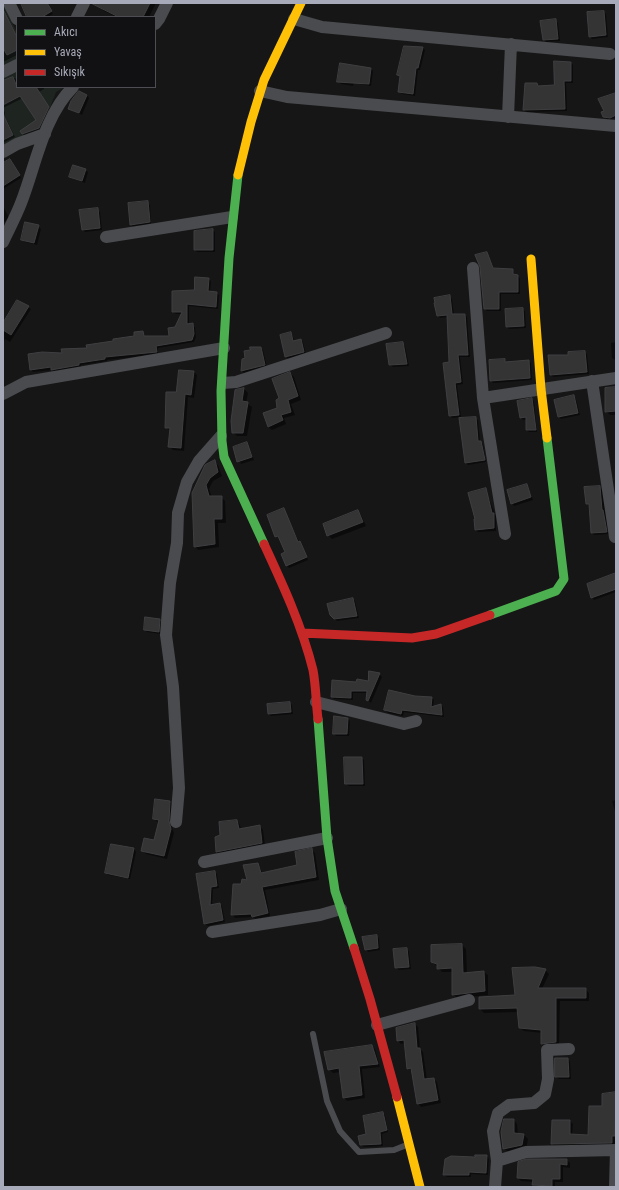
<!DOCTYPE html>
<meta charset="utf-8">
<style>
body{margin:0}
#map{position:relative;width:619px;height:1190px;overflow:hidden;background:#161616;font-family:"Roboto Condensed",sans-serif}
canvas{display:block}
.frame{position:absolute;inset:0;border:4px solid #a7aab8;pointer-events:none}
.legend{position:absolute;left:16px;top:16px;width:140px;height:72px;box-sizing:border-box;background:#111012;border:1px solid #4d4e54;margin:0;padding:5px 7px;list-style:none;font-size:12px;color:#a7aab8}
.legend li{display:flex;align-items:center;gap:8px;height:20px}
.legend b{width:20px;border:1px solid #4d4e54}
</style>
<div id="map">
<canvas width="619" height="1190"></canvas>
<div class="frame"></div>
<ul class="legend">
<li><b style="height:5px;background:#4caf50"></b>Akıcı</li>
<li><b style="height:5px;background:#ffc107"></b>Yavaş</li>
<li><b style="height:5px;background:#c62828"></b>Sıkışık</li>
</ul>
</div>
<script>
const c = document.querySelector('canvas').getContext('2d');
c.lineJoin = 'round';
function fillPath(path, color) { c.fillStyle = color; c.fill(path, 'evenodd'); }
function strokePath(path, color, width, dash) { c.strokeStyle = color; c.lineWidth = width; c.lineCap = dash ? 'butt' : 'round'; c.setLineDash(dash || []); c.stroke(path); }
fillPath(new Path2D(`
 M3,3L17,33V60L3,68Z
 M17,70V87H65L56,92L41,131L3,147V78Z`), '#1e2520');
fillPath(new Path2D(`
 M22,3H47L53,14L48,17H29Z
 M102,3H156L149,17H116L104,11L100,7Z
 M3,7L17,36V55L3,62Z
 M604,12L606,14L608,37L592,39L590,36Z
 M555,20L558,23L560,41L546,42L544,40Z
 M404,47L423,48L425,50L420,70H418L415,96L402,94L399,92L400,77L398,75Z
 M571,63L573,65V83H566L567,111L527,112L524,110L537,84L539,86H555Z
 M340,64L371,69L373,71L371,86L354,83L353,86L341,84L338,81Z
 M13,78L17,79V87H44V89L39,92L51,110L41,130L25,136L23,134L38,121L23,98L3,108V85Z
 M87,95L89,98L82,115L69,108Z
 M616,95V118L607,119L604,117L606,111Z
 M3,108L5,113L4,115L15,137L3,143Z
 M12,163L21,178L3,189V164Z
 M85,170L88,172L85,183L70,177Z
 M147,202L150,205L151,225L133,227L131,224Z
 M3,206L9,218L3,223Z
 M97,209L100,212L102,230L85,232L82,229Z
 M38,226L41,229L37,245L25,242L22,239Z
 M212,230L215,232V252H197L195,250Z
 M487,253L494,269L512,270L515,275L520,278V294H501V311H487L485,309L481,267Z
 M208,279L211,281L210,292L216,293L219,295L218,309L189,306V325L195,327L196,337L194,342L158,348V354L107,360V361L81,365V367L55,372L53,370L33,372L31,370L63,354L135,337L142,332L145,337H170L182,314H176L173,312Z
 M450,296L452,299L454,315H465L467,317L470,357H460L463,384L457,385L461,417L452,418L450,415L448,317L440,318L438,315Z
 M17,301L31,309L10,342L5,339L3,344V325Z
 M522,309L525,311L526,328L509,329L507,327Z
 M291,333L295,341L301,340L303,342L306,354L288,359L286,356Z
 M616,342V360H615L612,358L611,343Z
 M402,343L405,346L409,366L393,367L390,364Z
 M261,348L263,350L267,367L244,373L242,371V360L246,359L251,351Z
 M585,352L587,354L589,374L553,377L551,374L569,356Z
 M505,360L507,363L528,361L531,363L532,380L493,383L491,381Z
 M194,372L197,375L194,398L188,397L184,451L173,450L170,447L171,431L166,427L177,393Z
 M290,373L294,377L301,400L291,404L295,415L284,418L286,424L272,430L268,427L278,409L280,398Z
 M616,388V415H610L606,411Z
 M244,389L248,393L246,403L252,407L247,436H237L233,432Z
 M574,397L576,399L580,415L561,419L559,416Z
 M532,399L534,401L537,432H529L527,430V419L523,420L521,418Z
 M475,418L478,420L480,442L483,444L486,462L468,465L466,463Z
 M247,443L254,460L241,464L234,448Z
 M214,462L218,465L222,476L213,481L209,489L212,497H221L225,501L226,523H218L219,547L198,550L195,546L193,493L195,485L208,464Z
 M527,485L533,500L514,506L512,503Z
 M599,487L602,489L609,534L594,535L592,533L590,506L587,504Z
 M485,489L496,516V531L478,532L476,530Z
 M283,509L308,560L289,568L287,566L286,553L280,538L276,536Z
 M357,511L361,515L366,526L332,539L328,535Z
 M616,574V592L594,600L592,597Z
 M353,599L355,601L359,618L337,621L331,615Z
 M159,620L162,622L161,634L147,632L145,630Z
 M379,674L382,677L371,703L368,700V693H353V700L334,699L332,696L357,683L369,682Z
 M415,697L432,698L434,700L433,707L441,705L443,707L444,717L404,712L403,716L388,713L385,710Z
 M290,703L292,705L293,714L271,716L269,714Z
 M348,719L350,721L349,736H336L334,733Z
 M345,758H362L364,760L365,786H349L346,784Z
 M616,800V815L612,801Z
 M170,802L173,805L171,825L174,833L167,859L146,854L142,850L155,841L159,823L154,819Z
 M237,821L240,825L241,830L260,826L263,830L265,846L220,855L217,852L221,836Z
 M134,849L136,852L130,879L108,875L106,872Z
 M312,850L315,853L319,880L265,890L270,916L256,919L253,917L235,918L232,914L242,885L248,881L258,864L263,874L298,865Z
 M215,872L217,874L219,888L213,889L212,906L220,904L222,906L225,922L208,926L205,924L197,875Z
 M376,936L379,938L380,950L368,952L366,949Z
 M462,945L466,949L467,974L484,972L488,975V995L457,998L453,994V972H442L432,961V946Z
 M406,949L409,951L411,969L399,970L396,968Z
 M545,970L549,974L542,989H585L589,993V1001H560L559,1046L547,1047L543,1044V1033L524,1031L520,1028L518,1012L484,1013L480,1009L517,996Z
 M415,1024L418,1027L420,1049L423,1052L427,1080L434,1079L437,1082L441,1103L421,1107L418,1103L413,1071L408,1068L405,1043L401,1044L398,1041Z
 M372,1046L375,1049L380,1067L362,1069L365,1098L347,1101L344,1097L341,1072L333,1073L329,1069Z
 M567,1059L570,1061L571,1079H559L556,1077Z
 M615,1093L616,1146L555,1147L552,1144L570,1121L573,1124L572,1135L589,1136L603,1106Z
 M383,1113L385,1115L388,1132L382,1134L383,1146L364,1147L361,1145Z
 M514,1120L517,1124L518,1134L524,1135L528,1139L526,1149L508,1152L504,1148Z
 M487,1156L489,1159L488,1175L471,1174V1177H447L444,1175L451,1157Z
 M567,1160L570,1163V1168L563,1167V1182H555V1187H536L534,1182L521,1181L518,1178Z`), '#0007');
const building = new Path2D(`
 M21,3H47L52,11L42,17H27Z
 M91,3H150L143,17H119Z
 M3,9L17,37V50L7,55L3,48Z
 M604,11L606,35L589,37L587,12Z
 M556,19L558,39L543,40L540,21Z
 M404,46L423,47L418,68H416L413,94L398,92L400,76L397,75Z
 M554,61L571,62V81H564L565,109L523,110L525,83H537L538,86L554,85Z
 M340,63L371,68L369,84L337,82Z
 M13,77L17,87H36L49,107L39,128L22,134L20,131L36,120L20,96L3,105V81Z
 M79,91L87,95L79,113L68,109L71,101Z
 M616,93V115L610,118L603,117L601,112L604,111L598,99Z
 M3,114L13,135L3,140Z
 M10,159L20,175L3,186V163Z
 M73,165L86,169L82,181L69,177Z
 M148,201L150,222L130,225L128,203Z
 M98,208L100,228L82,230L79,210Z
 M25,222L39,225L34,243L21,240Z
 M213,229V250H194V231Z
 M487,252L493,268L513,269V274L518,275V292H499V309H484L480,267L475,255Z
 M195,277L209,278L208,291L217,292L216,307L187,304V324L193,323L194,334L192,340L156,346L157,352L105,357V359L79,363V365L51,370V367L30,370L28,354L42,352L62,353L61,349L87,348L86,345L113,341V339L134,336V332L143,331L144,336H169L168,328L175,327L182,312H172V291L194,290Z
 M450,295L452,314H465L468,355H458L461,382L455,383L459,415L449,416L443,363L449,362L447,315L437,316L434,303H435L434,298Z
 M17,300L29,306L11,335L3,330V323Z
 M523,308L524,326L506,327L505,309Z
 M291,332L293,341L301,339L304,352L285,357L280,335Z
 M403,342L407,364L389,365L386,344Z
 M250,347H261L265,365L241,371L242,359L245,358L244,351L250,350Z
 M585,351L587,372L550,375L548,355H568V352Z
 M505,359V362L529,360L530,378L490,381L489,360Z
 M179,370L194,371L191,395L185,394L181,448L168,447L170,428H165L166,392H176Z
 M290,372L298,396L288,400L291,412L281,415L283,420L268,427L263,413L277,408L276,400L279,398L272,379Z
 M616,387V411L605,412V388Z
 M244,388L242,401L248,402L243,433H232L231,421L235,390Z
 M574,395L578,413L558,417L554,400Z
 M532,398L536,430H526V417L520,418L517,401Z
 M476,417L478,441H481L485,460L465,463L459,418Z
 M247,442L252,457L237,462L233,447Z
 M215,460L218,472L210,478L206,485L209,496H222V519H214L215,544L194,547L192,493L205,465Z
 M527,484L531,497L511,504L507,490Z
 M600,486L602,510H603L607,532L591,533L589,504H586L584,487Z
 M486,488L492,513H494V528L475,530L474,519H475L468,493Z
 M284,508L298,542L300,541L307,557L286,566L281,554L285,552L278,536L275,537L267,515Z
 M358,510L363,522L327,536L323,524Z
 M616,573V589L591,598L587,584Z
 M353,598L357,616L334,619L330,615L327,604Z
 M145,617L160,619L159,632L144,630Z
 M369,671L380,673L368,701L366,700L367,691H351V698L331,697L332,680L356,682L357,679L368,681Z
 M389,690L415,696L432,697L431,707L441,704L442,715L402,710L401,714L384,710Z
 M290,702L291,712L268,714L267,704Z
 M334,716L348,718L347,734H333Z
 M344,757H362L363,784H345Z
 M155,799L170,801L169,821L171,829L164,856L141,851L144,838L154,840L159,820L153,819Z
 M237,820L239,829L260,825L262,843L216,852L215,837L220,835L219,822Z
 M111,844L134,848L128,878L105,873Z
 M312,848L316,877L262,887L268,913L252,917L251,914L231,915L233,884H241L242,879L247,880L243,865L258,863L261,873L297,865L295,852Z
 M215,871L217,886L211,887L210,905L220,903L223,920L204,924L196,874Z
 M377,935L378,948L365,950L362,937Z
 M462,944L463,973L484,971L485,991L452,995V968L437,969V964L431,962V945Z
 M407,948L409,967L395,968L393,949Z
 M535,967L546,969L538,988H586V998H556V1042L541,1044V1030L519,1028L517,1008L479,1009V997L515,995L512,968Z
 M415,1023L417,1048H420L424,1079L434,1078L438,1100L417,1104L411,1068L407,1069L404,1040L397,1041L396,1028Z
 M372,1045L378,1064L359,1066L362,1095L343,1098L339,1068L328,1070L324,1052Z
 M555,1058H568L569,1077H555Z
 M616,1092L615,1136H612V1143L551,1144L552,1120H570V1134L588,1135L589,1106H602V1094Z
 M383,1112L387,1130L380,1132L381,1144L360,1145L358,1136L366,1134L363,1116Z
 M504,1119H514V1133L524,1134L522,1145L503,1149L501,1132Z
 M475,1155H487L486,1173L469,1172V1175H443L445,1159L451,1156L475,1157Z
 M527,1159H567V1165L560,1164V1179H552V1186L532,1185L533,1179L517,1178L518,1162Z`);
fillPath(building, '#343435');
strokePath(building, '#3f3f42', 1);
strokePath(new Path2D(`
 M313,1034L327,1101L340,1131L359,1152L394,1150L409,1144`), '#4a4b4f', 6);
strokePath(new Path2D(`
 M9,3L17,19
 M77,17L84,3
 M294,19L322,27L610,54
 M155,24L159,19L167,3
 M3,72L17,65
 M260,91L287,97L616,126
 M508,117L511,44
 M3,152L17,144L45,134
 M106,237L232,217
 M3,242C9,229 16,216 21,203C36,165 43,117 73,87
 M473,268L483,398L505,534
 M592,381L615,537
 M223,383L236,382L386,333
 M3,394L26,382L224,348
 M483,398L616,378
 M316,702L404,724L416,721
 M176,822L179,788L173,687L166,635L170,583L177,543L178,513L187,482L199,461L221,436
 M204,862L327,838
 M212,932L320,915L341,909
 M377,1025L469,1000
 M497,1161L493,1131L498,1113L509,1105L534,1103L545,1094L548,1079L547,1050L569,1049
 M495,1187L497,1161L526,1152L616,1150
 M615,1187L616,1150`), '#4a4b4f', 12);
strokePath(new Path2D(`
 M238,175L229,258L221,391L222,441L224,457L264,544
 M490,615L556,591L564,579L547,438
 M318,719L327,838L335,891L354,948`), '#4caf50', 9);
strokePath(new Path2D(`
 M238,175L251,122L264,80L301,3
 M531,259L541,389L547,438
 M397,1097L420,1187`), '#ffc107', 9);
strokePath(new Path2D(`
 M264,544C283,585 302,626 313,670C316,686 316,703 318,719
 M302,633L412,638L436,634L490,615
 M354,948L370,999L397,1097`), '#c62828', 9);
</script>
